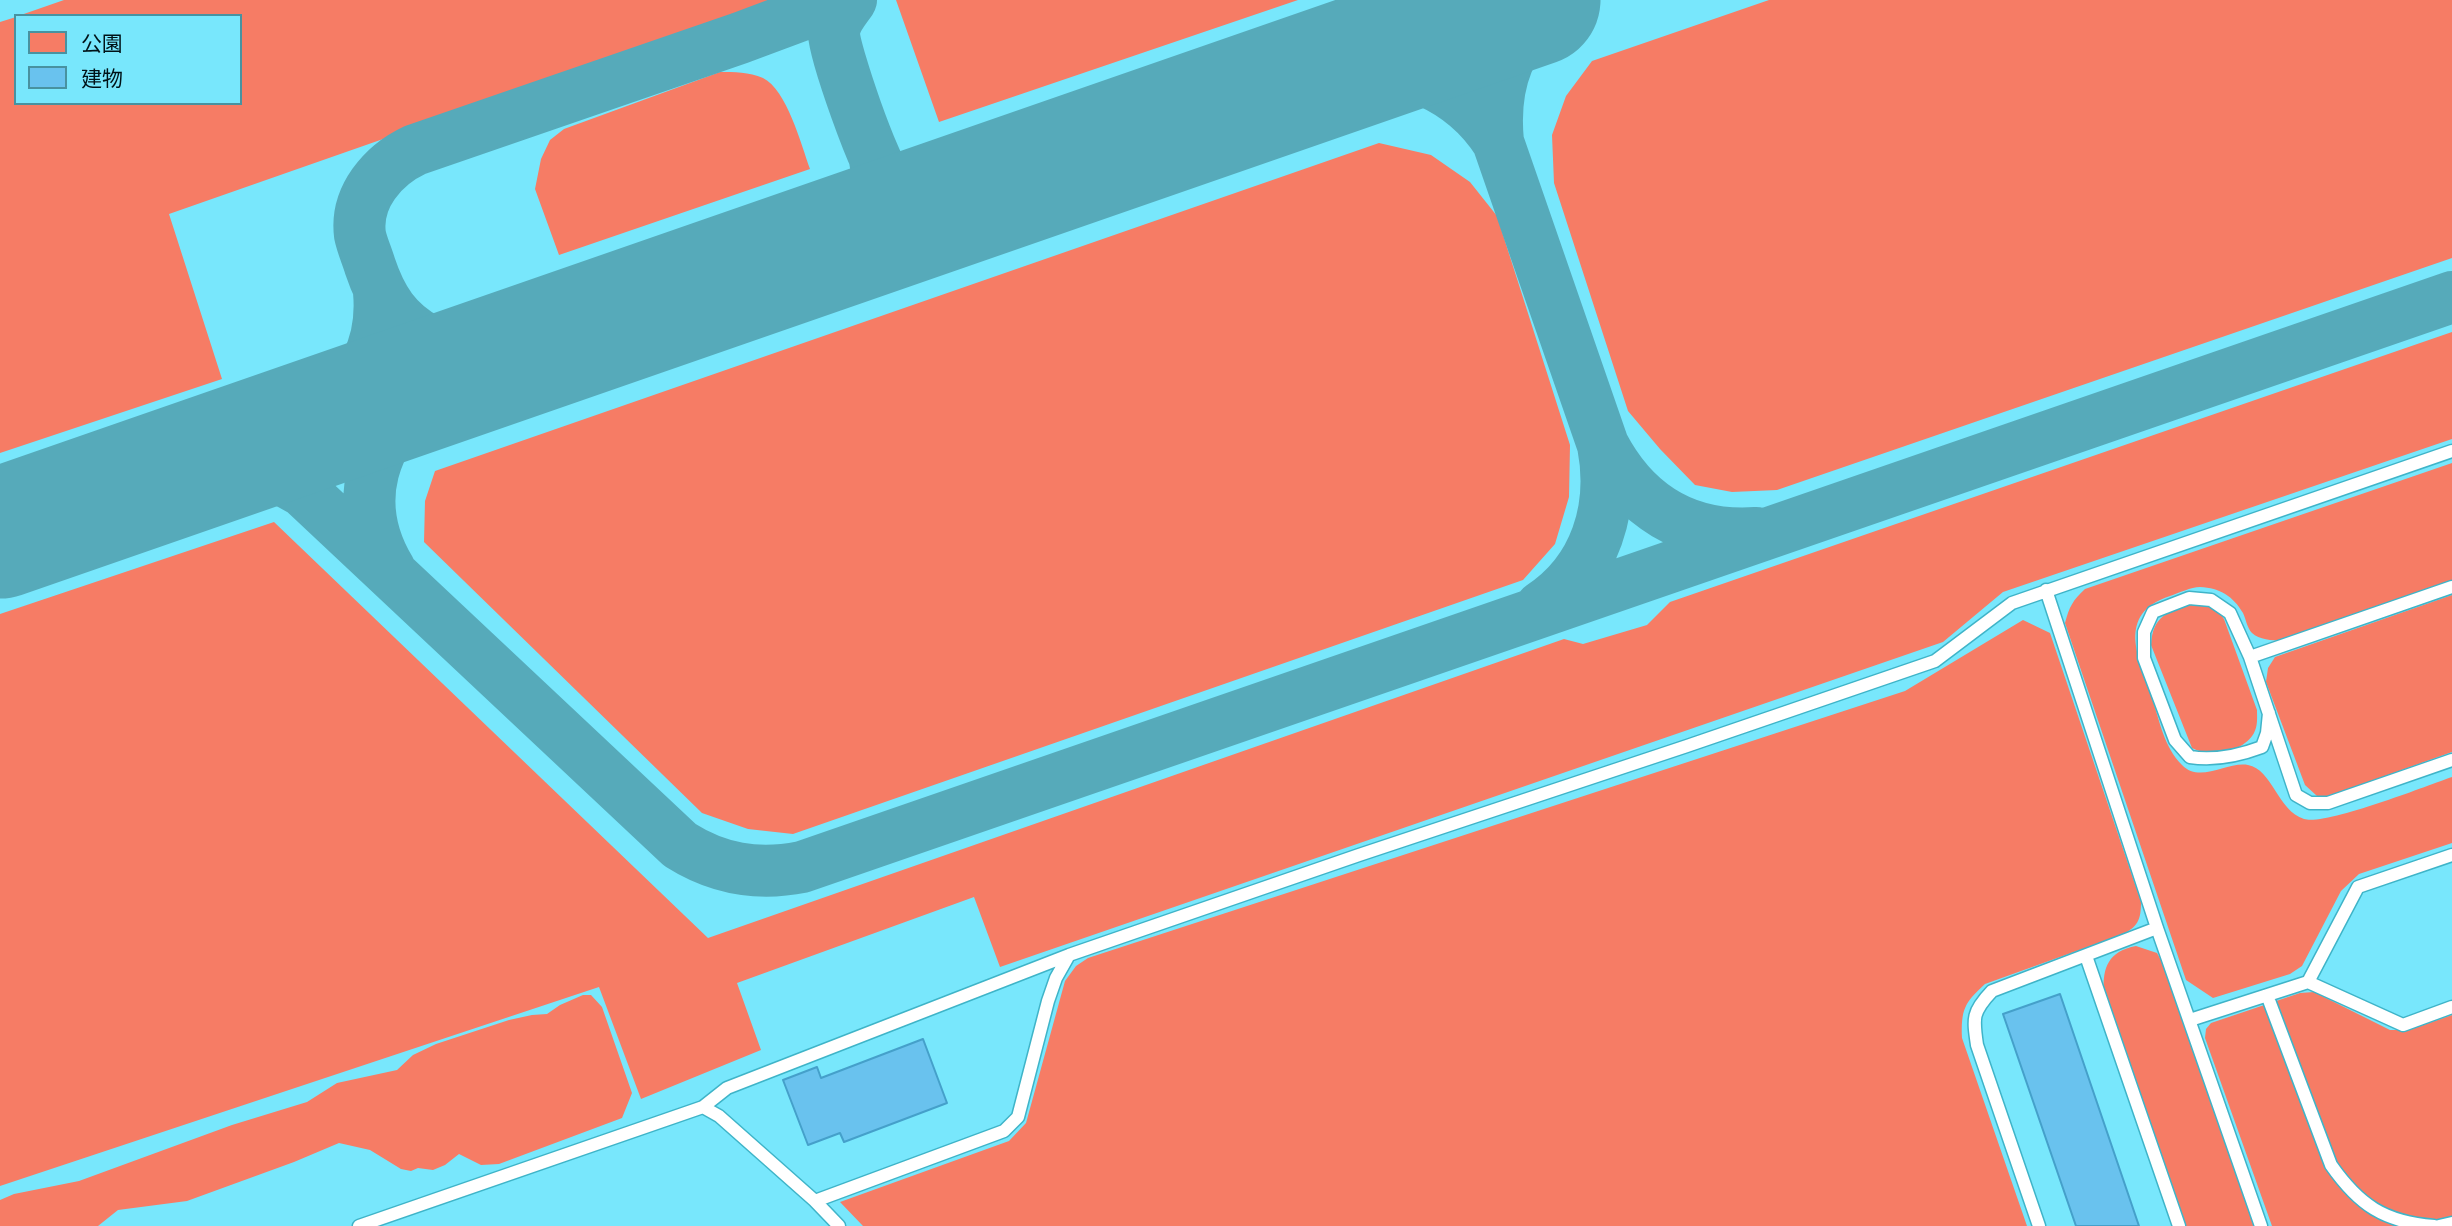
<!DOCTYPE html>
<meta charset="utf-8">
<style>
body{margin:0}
#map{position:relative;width:2452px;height:1226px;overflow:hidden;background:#78e7fc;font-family:Overpass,"Noto Sans JP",sans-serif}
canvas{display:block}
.legend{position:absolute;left:14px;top:14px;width:228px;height:91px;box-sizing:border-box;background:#78e7fc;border:2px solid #4892a0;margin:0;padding:9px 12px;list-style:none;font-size:21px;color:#001217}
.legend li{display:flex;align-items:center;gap:14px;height:35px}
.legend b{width:35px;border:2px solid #4892a0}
</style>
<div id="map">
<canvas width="2452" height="1226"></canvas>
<ul class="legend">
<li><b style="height:19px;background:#f67c65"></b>公園</li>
<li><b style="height:19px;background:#69c2ee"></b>建物</li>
</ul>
</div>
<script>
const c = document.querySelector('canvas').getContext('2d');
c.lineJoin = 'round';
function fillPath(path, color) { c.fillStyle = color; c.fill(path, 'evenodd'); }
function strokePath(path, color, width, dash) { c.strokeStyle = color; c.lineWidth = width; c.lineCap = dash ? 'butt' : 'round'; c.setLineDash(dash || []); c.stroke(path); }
fillPath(new Path2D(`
 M64,0H780L169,214L222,379L0,453V22L16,17V103H240V16H18Z
 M896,0H1298L939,122Z
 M1769,0H2452V258L1777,490L1732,492L1695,485L1660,449L1628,411L1554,183L1552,135L1566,96L1592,61Z
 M720,72C734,72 749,72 763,78C787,90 801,144 810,169L559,255L535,189L541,159L550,140L564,129Z
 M1379,143L1431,155L1470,182L1497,216L1570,445L1569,497L1555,544L1523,580L793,834L748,829L702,813L424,542L425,501L435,471Z
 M2452,332V439L2003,592L1943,642L1000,967L974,897L737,983L761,1050L641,1099L599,987L0,1186V614L274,522L708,938L1564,639L1583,644L1647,625L1670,602Z
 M2452,463V582L2282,641C2272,640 2259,640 2252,633C2247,628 2246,619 2243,613C2233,596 2220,588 2200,587C2191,587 2179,593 2170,596C2115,614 2139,659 2152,698C2160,722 2164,747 2182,765C2200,784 2228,761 2248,765C2272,769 2278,811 2304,819C2325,826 2426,786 2452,777V843L2359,874L2341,891L2302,966L2290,974L2213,998L2186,980L2065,623C2069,607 2073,600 2085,589Z
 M2452,595V752L2329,796H2317L2305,785L2266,682L2268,668L2275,657Z
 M2192,603C2207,603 2216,606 2224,619L2257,710C2257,718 2258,725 2254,733C2244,752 2209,758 2192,748L2151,645C2153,615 2167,613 2192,603Z
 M2023,620L2050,633L2141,902C2141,920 2138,927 2121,935L1985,984C1964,1003 1961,1010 1962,1038L2027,1226H863L840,1202L1009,1141L1026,1123L1065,981L1076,966L1088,958L1905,691Z
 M2136,946L2157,953L2162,962L2254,1226H2185L2104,993C2102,967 2109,951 2136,946Z
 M2314,992L2390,1030H2409L2452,1015V1226H2272L2205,1038L2206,1029L2211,1023L2300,993Z
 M583,995H591L602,1007L632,1093L622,1118L499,1164L481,1165L459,1154L445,1165L433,1170L418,1168L411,1171L401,1169L370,1150L339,1143L294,1162L187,1201L118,1210L98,1226H0V1200L14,1194L79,1181L232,1125L307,1102L337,1083L397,1070L413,1055L436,1044L509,1020L532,1015L547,1014L560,1005Z`), '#f67c65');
strokePath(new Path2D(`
 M851,0C844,10 834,21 834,34C835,54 874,167 888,182C901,198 920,204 941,206
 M1336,69C1398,59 1464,88 1498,142
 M1336,69L1370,41L1402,0
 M845,239C873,220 882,193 875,160
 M517,353C486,354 456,354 428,340C396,323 381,299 370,266C367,256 362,245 360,235C355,197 383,165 415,150L740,38L842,0
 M321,421C360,384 384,348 379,292
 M1603,445C1635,506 1686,538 1756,533
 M198,464C237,463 269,471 303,491L680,845C718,869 757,876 802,867L2452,297
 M390,570C348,500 375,440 426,385
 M1541,607C1596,571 1615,508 1603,445L1498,142C1492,81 1510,39 1555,0`), '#56aaba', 52);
strokePath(new Path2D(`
 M0,533L1535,0`), '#56aaba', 131);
const building = new Path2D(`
 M2060,994L2139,1226H2076L2003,1014Z
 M923,1039L947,1103L844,1142L840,1133L808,1145L783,1080L817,1067L821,1078Z`);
fillPath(building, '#69c2ee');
strokePath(building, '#45a0ca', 2);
const service = new Path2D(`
 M2046,590L2157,928L2261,1226
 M2250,657L2452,587
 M2269,713L2267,733L2262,747C2238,756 2215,761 2190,757L2175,740L2144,658V632L2153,612L2189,598L2211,600L2230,613L2250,657L2296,795L2310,803H2328L2452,760
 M2452,855L2358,887L2308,982L2403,1025L2452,1007
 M2086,956L2179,1226
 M2267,995L2331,1165C2359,1205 2384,1222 2434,1226
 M2190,1020L2308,982
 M703,1107L719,1116L815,1201L839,1226
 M815,1201L1004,1131L1018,1117L1048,1001L1056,978L1069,955
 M359,1226L703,1107L727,1088L1069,955L1359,855L1687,746L1935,661L2012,603L2452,451
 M2039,1226L1977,1045C1973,1018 1972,1012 1992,991L2157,928
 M2439,1226L2452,1223`);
strokePath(service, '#3fb4c8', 15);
strokePath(service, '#fff', 12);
</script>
